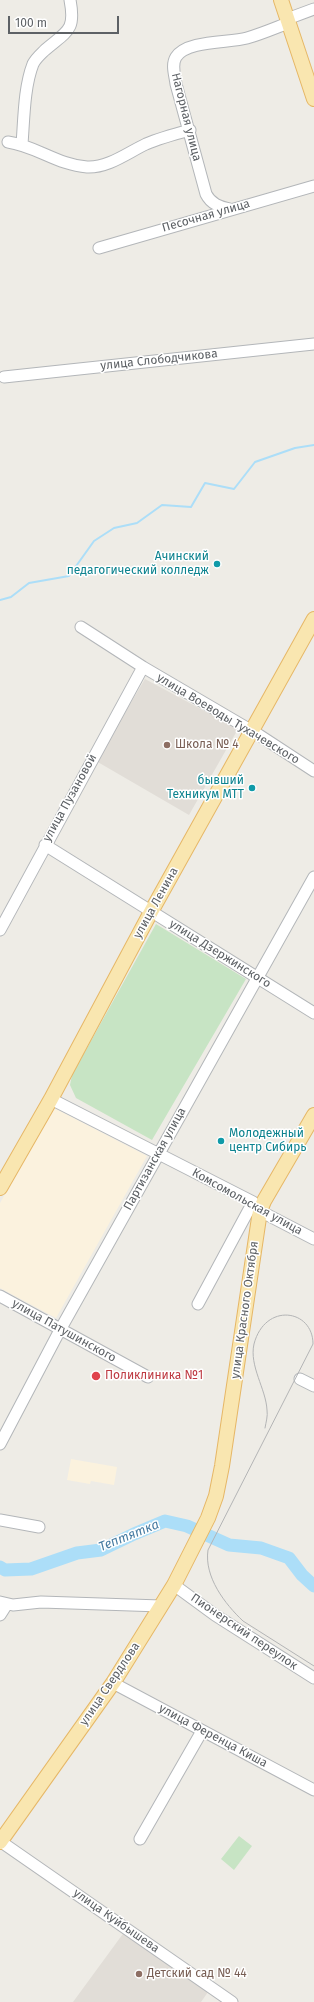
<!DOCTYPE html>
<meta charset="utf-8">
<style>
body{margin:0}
#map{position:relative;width:314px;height:2002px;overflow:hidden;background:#eeece6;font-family:"Fira Sans",sans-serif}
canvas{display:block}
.scale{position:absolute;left:8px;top:16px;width:111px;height:18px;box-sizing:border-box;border:2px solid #5d6165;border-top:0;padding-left:5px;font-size:12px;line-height:14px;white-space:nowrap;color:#5d6165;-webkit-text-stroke:3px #fff;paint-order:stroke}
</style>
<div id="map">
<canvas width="314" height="2002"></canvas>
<div class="scale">100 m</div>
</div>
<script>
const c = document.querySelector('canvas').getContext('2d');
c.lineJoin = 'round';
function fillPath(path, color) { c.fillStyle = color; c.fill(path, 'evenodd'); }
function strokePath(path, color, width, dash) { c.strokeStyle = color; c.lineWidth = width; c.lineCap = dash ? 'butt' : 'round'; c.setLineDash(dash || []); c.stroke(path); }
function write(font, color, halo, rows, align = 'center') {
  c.font = font + ' "Fira Sans",sans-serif'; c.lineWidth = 3; c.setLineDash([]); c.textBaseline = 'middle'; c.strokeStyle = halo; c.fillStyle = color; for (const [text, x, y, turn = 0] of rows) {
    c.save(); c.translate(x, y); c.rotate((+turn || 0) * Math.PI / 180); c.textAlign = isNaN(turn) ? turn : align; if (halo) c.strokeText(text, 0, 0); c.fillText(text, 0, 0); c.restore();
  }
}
fillPath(new Path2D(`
 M54,1108L147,1156L56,1318L0,1288V1203Z
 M71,1459L117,1467L114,1485L91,1481L90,1484L67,1480Z`), '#fbf2de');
fillPath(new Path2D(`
 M145,679L238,729L189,815L96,761Z
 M125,1931L208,1992L201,2002H73Z`), '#e1ddd7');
fillPath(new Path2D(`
 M156,924L246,979L152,1140L76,1098L70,1085L72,1075Z
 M239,1836L252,1846L234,1870L221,1859Z`), '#c7e4c4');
strokePath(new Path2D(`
 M0,600L11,597L29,583L69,576L94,541L114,528L137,523L162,505L191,507L205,483L234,489L255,462L295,448L314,445`), '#acdef8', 2);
strokePath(new Path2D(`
 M0,1567L5,1570L31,1569L77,1553L101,1550L134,1534L165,1521L187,1526L229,1545L261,1548L289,1558L302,1575L314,1586`), '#acdef8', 13);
const minor = new Path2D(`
 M287,19L314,9
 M8,142C36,146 58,165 87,167C108,168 127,153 146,144C160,138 175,134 190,130
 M22,144C24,119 24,87 33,64C36,58 41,54 45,50C67,31 76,31 70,0
 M230,209C220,207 211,204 206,194L176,84C175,75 171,65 176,57C187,40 229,43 247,38C261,34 275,28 288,23
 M99,248L314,186
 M4,377L314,344
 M81,627L143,667L259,735L314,771
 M45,845L314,1013
 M0,930L143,667
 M51,1099L253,1202L260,1211L314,1239
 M0,1296L148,1377
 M198,1304L253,1202
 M300,1379L314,1386
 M0,1444L60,1330L314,877
 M0,1520L39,1527
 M174,1585L215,1615L314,1678
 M0,1602L13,1605L41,1602L161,1606
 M0,1615L7,1604
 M113,1683L314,1790
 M140,1839L202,1731
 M0,1841L232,2002`);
const major = new Path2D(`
 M281,0L314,99
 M0,1188L51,1099L152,910L314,619
 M0,1842L113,1683L174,1585L208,1518L216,1496L222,1466L260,1211L264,1201L314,1115`);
strokePath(minor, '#b3b6b9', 13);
strokePath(major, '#e6b766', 16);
strokePath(minor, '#fff', 11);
strokePath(major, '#f9e6b0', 14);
strokePath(new Path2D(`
 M265,1428C266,1422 268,1416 267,1410C266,1389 249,1366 254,1344C265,1302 313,1309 313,1344L208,1550C204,1577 225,1604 243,1621L314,1666`), '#b3b4b5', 1);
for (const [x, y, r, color] of [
 [217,564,4,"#0f9aa8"],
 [167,745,4,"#8d6e63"],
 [252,788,4,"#0f9aa8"],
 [221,1141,4,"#0f9aa8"],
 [96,1376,5,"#e0444e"],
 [139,1974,4,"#8d6e63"]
]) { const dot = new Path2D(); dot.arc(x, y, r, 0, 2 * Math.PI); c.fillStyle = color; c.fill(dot); strokePath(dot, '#fff', 1.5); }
write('12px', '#5d6165', '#fff', [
 ["Нагорная улица",186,117,76],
 ["Песочная улица",206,216,-16],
 ["улица Слободчикова",159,360,-6],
 ["улица Воеводы Тухачевского",228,719,31],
 ["улица Пузановой",70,798,-61],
 ["улица Ленина",156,903,-61],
 ["улица Дзержинского",220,954,32],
 ["Партизанская улица",155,1159,-61],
 ["Комсомольская улица",247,1202,29],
 ["улица Красного Октября",245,1310,-82],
 ["улица Патушинского",64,1331,29],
 ["Пионерский переулок",244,1632,34],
 ["улица Свердлова",110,1684,-56],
 ["улица Ференца Киша",213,1736,28],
 ["улица Куйбышева",116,1921,35]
]);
write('12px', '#0d838f', '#fff', [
 ["Ачинский",209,557],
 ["педагогический колледж",209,571],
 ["бывший",244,781],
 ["Техникум МТТ",244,795],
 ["Молодежный",229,1134,"left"],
 ["центр Сибирь",229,1148,"left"]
], 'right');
write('12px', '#785e54', '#fff', [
 ["Школа № 4",175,745],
 ["Детский сад № 44",147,1974]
], 'left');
write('12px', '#be3a42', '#fff', [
 ["Поликлиника №1",105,1376]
], 'left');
write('italic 13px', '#467ba1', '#fff', [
 ["Тептятка",129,1536,-22]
]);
</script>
